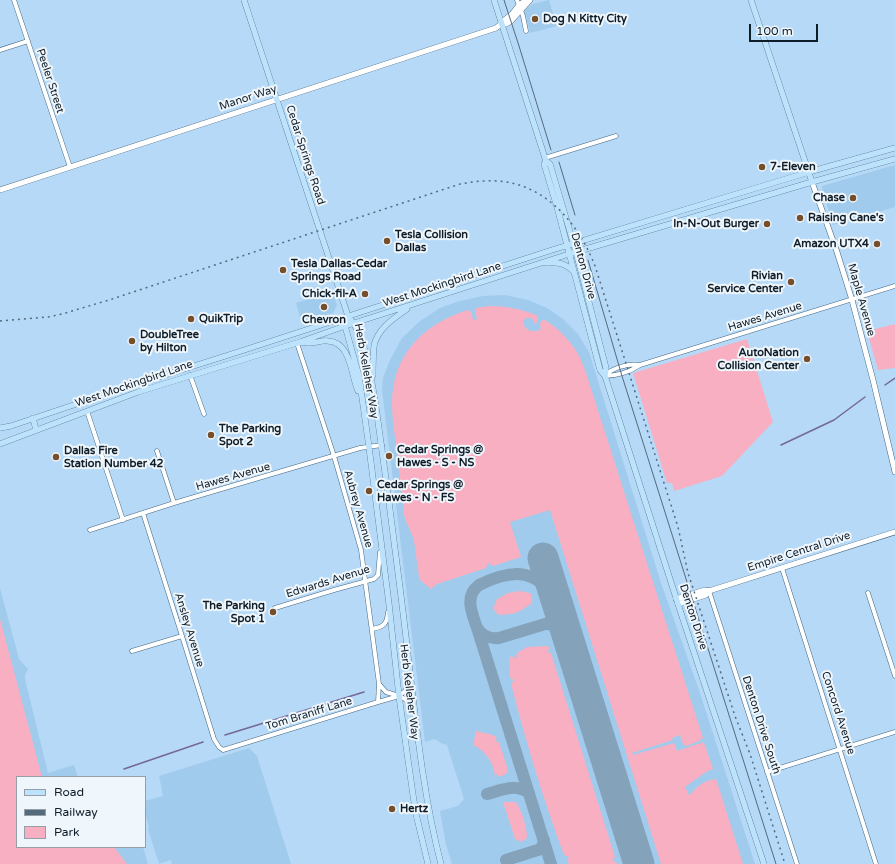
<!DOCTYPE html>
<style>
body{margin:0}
#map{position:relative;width:895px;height:864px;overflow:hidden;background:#b5d9f7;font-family:"Varela Round",sans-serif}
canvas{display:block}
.legend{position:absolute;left:16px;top:776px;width:130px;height:72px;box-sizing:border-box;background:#eff6fc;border:1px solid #959fa7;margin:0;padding:5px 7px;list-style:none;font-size:12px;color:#0f1d28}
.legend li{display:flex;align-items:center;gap:8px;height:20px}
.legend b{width:20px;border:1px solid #959fa7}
.scale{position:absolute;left:749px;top:24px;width:69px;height:18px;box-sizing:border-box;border:2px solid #0f1d28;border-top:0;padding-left:5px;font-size:12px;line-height:14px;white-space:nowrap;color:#0f1d28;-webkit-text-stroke:3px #eff6fc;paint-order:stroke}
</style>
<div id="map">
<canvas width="895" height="864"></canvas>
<ul class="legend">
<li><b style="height:5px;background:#bce3fb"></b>Road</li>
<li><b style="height:5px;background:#546b7e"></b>Railway</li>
<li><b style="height:11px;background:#f8afc1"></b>Park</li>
</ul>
<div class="scale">100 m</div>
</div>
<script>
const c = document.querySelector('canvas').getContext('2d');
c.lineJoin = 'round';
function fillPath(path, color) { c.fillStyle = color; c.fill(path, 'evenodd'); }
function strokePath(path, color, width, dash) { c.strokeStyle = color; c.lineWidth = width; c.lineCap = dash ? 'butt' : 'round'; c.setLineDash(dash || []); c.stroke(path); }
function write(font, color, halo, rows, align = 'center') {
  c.font = font + ' "Varela Round",sans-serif'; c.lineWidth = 4; c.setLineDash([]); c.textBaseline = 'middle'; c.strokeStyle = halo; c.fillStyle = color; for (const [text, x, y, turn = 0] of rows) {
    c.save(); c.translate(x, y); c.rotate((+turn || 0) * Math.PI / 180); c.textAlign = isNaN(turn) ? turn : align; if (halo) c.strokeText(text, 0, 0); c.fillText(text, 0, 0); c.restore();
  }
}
fillPath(new Path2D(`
 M549,0L557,26L530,33L524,10L533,4Z
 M895,165V207L833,225L822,188V186Z
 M332,292L337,305L333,313L302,324L296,303Z
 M505,295L528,300L547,308L563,319L578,334L589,352L661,583L699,690L755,864H452L446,845L440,811L458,806L464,799L447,745L441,743L435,739L425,742L382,390L383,378L390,360L402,338L420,321L440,308L460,301L483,296Z
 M0,588L19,659L28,669L25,675V679L48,773L74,765L78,777H17V847H143L148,864H0Z
 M249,748L257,756L291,864H172L171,860L159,864L148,829H149V827L145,813V801L163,796L159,776Z`), '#a1cbec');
fillPath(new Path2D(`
 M489,306C506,306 522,309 538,316V318L536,324L534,323V320L530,318H526L523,321C524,330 531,333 540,330L541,327L539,326L542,320H545C565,333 579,350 586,373L703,738L701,740L699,737V741L686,746L683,744L680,735L672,738L673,740L632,753L633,755L674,743L677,751L700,743L702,746V742L704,743L713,769C705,771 694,781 686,786L685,788L688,791L687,793L690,795C697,786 705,780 716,779L743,864H661L550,510L510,522L521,557L493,566L488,563L486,568L437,584L431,589L420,580L419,577C417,565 416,553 414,541C412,532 406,524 404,515C403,509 403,501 402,494C400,480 398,466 397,452C395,436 392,420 392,404C392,355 423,324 468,310L471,312L473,320L477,319L475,311L476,308Z
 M895,324V368L878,370L867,331Z
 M747,339L773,422L722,476L674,491L672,483H667L633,373Z
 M519,591L530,593L532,596V603C518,613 516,614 499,615L493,609L497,599L508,593Z
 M0,619L42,777H17V847H114L127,864H0Z
 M548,646L550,648L547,652L551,653L615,857L612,860L616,862L617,864H569L567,860L569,857L564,855C543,799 526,742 511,684L514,680L510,678L509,658L512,656L516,659L517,653L527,647Z
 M476,731L493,735L497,738L495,741L499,742L507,767V773L500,777L496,774L495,779C495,764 486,751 473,745Z
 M503,802H516C522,812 527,826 527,838L521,842L517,839L516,842Z`), '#f8afc1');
strokePath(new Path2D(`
 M885,385L895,378
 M781,445L834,420L865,397
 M225,735L364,692
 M124,769L203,742`), '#756797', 1.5);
strokePath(new Path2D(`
 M477,628C483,636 489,639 499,638L545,624C557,623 564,630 569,641
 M487,794C502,790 514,783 529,793
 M506,860L541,849L543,844L544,840
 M638,861V864
 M551,864L478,631C473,615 463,597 479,585C510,570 534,567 555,598`), '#84a2ba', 12);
strokePath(new Path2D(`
 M543,558L639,864`), '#84a2ba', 31);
const minor = new Path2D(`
 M14,0L70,167
 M517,0L523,16L526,31
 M0,50L28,41
 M545,158L616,136
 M297,343L334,456L361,550L379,684L378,702
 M190,375L204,414
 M605,375C613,368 629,363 640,365
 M605,376C616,376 630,372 640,365L895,286
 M87,411L123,520
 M157,451L174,503
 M143,513L182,636L214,739L219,747L223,750L378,702L399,696L405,691L411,682
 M90,530L174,503L360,448L382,445
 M782,568L876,864
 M709,591L797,864
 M868,593L895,676
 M275,608L334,590L374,579L378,575L380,552
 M372,629C384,627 387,624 388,612
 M132,651L182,636
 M379,684L386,692L399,696L405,699L410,704L413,710
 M767,772L895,732`);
const tertiary = new Path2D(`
 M501,24H506L511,21L530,0
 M812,182L837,252L852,300L873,380L895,472
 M0,190L496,28L501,24L503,21L512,14L519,5L526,0
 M676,599L705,590L709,591L895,532
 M678,604L706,595L709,591`);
const secondary = new Path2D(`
 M244,0L348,316C367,338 371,378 376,407C380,436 384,465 388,494C395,551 403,607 409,664C417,731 424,799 441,864
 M494,0L545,158L546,161L550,164L576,252L606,368L605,376
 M751,0L812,182
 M546,161L544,164L557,207L600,370L605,376L678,604L764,864
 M546,263C558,262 565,263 573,271
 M348,316L345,326L359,376L369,447L389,604L399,696L413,795L416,814L428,864
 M300,342C303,343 306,343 309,343C316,343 322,340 328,341C351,342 351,375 358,391
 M373,375C373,365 373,355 374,346C377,329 394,318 407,309
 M33,418L36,430
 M0,428L11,426L118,390L238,352L552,250L809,172L895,148
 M0,444L138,392L300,342L342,327L569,254L812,182L895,159`);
strokePath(minor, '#466781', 5);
strokePath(tertiary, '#466781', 6);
strokePath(secondary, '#466781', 6);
strokePath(minor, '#fff', 4);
strokePath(tertiary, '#fff', 5);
strokePath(secondary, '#bce3fb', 5.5);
strokePath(new Path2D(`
 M504,0L519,46L551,150
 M559,162L575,215
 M588,260L622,376L776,864`), '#546b7e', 1);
strokePath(new Path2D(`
 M0,321L48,317L62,314L109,300L460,184C468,183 476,181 484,181C539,177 577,219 595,266L678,527L688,573L735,716L750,754L785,864`), '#546b7e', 1.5, [2, 4]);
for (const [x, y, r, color] of [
 [535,19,4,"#754f2b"],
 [762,167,4,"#754f2b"],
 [853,198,4,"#754f2b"],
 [800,218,4,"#754f2b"],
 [767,224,4,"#754f2b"],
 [387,241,4,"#754f2b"],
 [877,244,4,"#754f2b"],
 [283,270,4,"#754f2b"],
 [791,282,4,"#754f2b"],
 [365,294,4,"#754f2b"],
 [324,307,4,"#754f2b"],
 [191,319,4,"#754f2b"],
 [132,341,4,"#754f2b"],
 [807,359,4,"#754f2b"],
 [211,435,4,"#754f2b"],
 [389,456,4,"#754f2b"],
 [56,457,4,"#754f2b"],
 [369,491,4,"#754f2b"],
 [273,612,4,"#754f2b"],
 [392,809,4,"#754f2b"]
]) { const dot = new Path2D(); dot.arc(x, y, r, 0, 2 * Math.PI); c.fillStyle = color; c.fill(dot); strokePath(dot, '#eff6fc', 1.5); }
write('bold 11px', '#0f1d28', '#eff6fc', [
 ["Dog N Kitty City",543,19],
 ["7-Eleven",770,167],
 ["Chase",845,198,"right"],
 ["Raising Cane's",808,218],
 ["In-N-Out Burger",759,224,"right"],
 ["Tesla Collision",395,235],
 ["Dallas",395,248],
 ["Amazon UTX4",869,244,"right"],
 ["Tesla Dallas-Cedar",291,264],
 ["Springs Road",291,277],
 ["Rivian",783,276,"right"],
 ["Service Center",783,289,"right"],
 ["Chick-fil-A",357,294,"right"],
 ["QuikTrip",199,319],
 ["Chevron",324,320,"center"],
 ["DoubleTree",140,335],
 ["by Hilton",140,348],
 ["AutoNation",799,353,"right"],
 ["Collision Center",799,366,"right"],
 ["The Parking",219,429],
 ["Spot 2",219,442],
 ["Cedar Springs @",397,450],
 ["Hawes - S - NS",397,463],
 ["Dallas Fire",64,451],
 ["Station Number 42",64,464],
 ["Cedar Springs @",377,485],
 ["Hawes - N - FS",377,498],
 ["The Parking",265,606,"right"],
 ["Spot 1",265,619,"right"],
 ["Hertz",400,809]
], 'left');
write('11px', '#0f1d28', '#eff6fc', [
 ["Peeler Street",50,81,72],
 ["Manor Way",248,98,-18],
 ["Cedar Springs Road",305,155,72],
 ["Denton Drive",583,266,75],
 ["West Mockingbird Lane",442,285,-18],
 ["Maple Avenue",861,300,74],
 ["Hawes Avenue",765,317,-17],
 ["Herb Kelleher Way",366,371,80],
 ["West Mockingbird Lane",134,384,-19],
 ["Hawes Avenue",233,477,-16],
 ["Aubrey Avenue",358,509,74],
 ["Empire Central Drive",799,552,-18],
 ["Edwards Avenue",328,582,-17],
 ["Denton Drive",693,617,72],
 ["Ansley Avenue",189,630,73],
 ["Herb Kelleher Way",409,692,83],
 ["Concord Avenue",838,713,72],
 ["Tom Braniff Lane",309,714,-17],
 ["Denton Drive South",761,725,72]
]);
</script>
